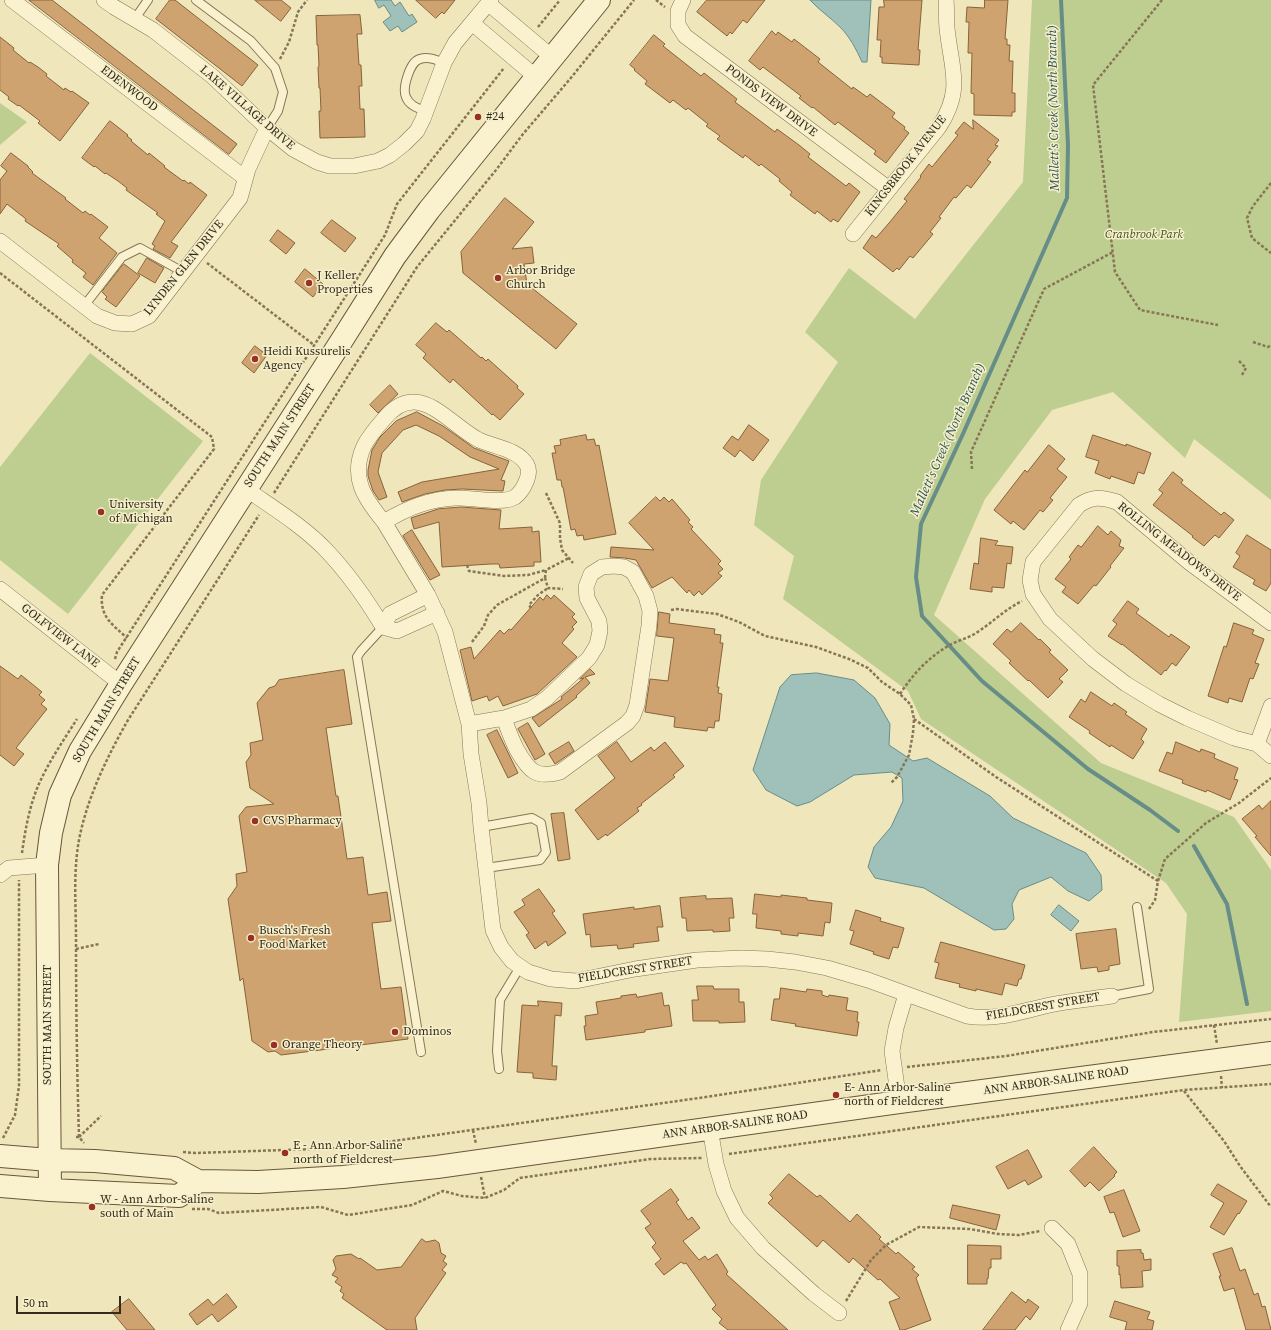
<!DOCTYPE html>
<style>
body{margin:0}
#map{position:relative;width:1271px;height:1330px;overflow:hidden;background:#efe6bb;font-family:"Source Serif 4",serif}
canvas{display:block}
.scale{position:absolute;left:16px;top:1296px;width:105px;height:18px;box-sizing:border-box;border:2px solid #352b1a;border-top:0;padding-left:5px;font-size:12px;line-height:14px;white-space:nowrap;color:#352b1a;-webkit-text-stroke:3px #f6efcb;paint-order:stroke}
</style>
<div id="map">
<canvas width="1271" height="1330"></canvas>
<div class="scale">50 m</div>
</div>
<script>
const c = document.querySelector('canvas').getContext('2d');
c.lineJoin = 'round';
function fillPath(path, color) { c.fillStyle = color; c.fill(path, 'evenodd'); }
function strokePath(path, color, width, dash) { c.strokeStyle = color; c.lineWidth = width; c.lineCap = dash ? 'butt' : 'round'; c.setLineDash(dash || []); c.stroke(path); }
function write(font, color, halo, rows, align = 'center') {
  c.font = font + ' "Source Serif 4",serif'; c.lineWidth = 3; c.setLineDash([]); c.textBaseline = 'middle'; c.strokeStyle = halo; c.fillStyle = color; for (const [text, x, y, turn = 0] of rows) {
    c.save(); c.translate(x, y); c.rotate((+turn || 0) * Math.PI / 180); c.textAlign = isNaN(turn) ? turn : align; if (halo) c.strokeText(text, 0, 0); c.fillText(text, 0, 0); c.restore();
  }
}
fillPath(new Path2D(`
 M1032,0H1271V500L1194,439L1185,458L1113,392L1052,410L985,499L934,615L1101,763L1234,817L1271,870V1011L1179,1022L1187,914L1166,883L921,719L908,691L783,599L794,556L754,525L761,480L838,362L805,332L849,268L915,319L1023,182Z
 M0,103L27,122L0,145Z
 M90,353L203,441L68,614L0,560V467Z`), '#becd90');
const water = new Path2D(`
 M375,0H391L395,6L400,2L409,16L412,14L417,22L402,32L398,26L390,31L383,22L391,16L384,5L379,8Z
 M810,0H871L867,62H862C856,49 850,37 840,27C831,18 819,10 810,0Z
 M817,673L854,680L875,698L890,724L889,745L913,761L927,758L990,796L1013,818L1086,853L1101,875L1102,890L1089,901L1068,891L1051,877L1019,890L1012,904L1014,919L1006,929L994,930L924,888L875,878L868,867L874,847L891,827L903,801L902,778L892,772L854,775L810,802L797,806L766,790L753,770L780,687L791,675Z
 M1059,905L1079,921L1071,931L1051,915Z`);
fillPath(water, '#a0c0ba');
strokePath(water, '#678d88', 1);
strokePath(new Path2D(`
 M1061,0L1068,145L1067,198L962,436L921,524L916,577L922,616L982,681L1088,769L1150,810L1178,831
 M1194,846L1227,904L1247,1004`), '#678d88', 4);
const building = new Path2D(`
 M29,0H52L237,144L229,154Z
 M170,0H175L258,65L242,86L156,19Z
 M255,0H281L291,8L281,21Z
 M416,0H455L444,14L442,12L436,18Z
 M707,0H765L747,23L743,20L732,34L730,32L727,36L697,12Z
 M884,0H922L918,50H920L919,65L882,63V57H880L881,40H877L879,7H884Z
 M985,0H1008L1005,39H1007V45H1010L1009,61H1013L1012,93H1015V112H1012V116L974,115V94L971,93L972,53H968L969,22H966L967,7L984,8Z
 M360,15L362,34H357L359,65H361L362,86H359L360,109H364L365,137L320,138L319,111H321L320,88H319L318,67L319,66L318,45H317L316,16Z
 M772,31L776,35L778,32L792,42L794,39L820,59L818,62L852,89L853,87L867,97L870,94L895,113L892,117L905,127L904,129L909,133L886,163L874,154L876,151L859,138L838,122L835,125L813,107L812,108L799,98L801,96L763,67L760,70L749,61Z
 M654,35L665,44L663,46L701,76L704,73L737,99L735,102L775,132L777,129L799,145L810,154L808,157L846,186L849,183L860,192L838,222L833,219L831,222L817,211L815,214L790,195L792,192L779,181L780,179L761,164L759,166L745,155L743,158L717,139L720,136L706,126L708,124L688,108L686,110L673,100L670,103L645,84L647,81L634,70L635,69L630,65Z
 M0,37L14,48L13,50L29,63L30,62L38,67L47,74L46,76L64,90L65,88L71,92L72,91L89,103L60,141L38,123L40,121L19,105L18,106L8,99L9,97L0,90Z
 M973,120L999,140L995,145L998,146L987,160L991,162L971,188L967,185L956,198L954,197L939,217L941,218L930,232L933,234L913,258L910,256L899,270L897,268L893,272L863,248L872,235L876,238L889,223L907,201L904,199L921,177L920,176L929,164L932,167L958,135L955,133L964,122L973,129Z
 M110,121L128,135L127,136L132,140L131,141L148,155L149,153L165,166L164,167L183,181L184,180L189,184L190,182L207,195L171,242L178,246L170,258L153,249L155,246L152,244L165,221L156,214L158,213L126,190L127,188L118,181L106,173L105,174L95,166L94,167L82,158Z
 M11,153L28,166V167L33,172L32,173L66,198L65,199L83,213L85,211L90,215L91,214L108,227L99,238L117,253L93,285L83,277L86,273L72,262L73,260L57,246L59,244L25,221L26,219L7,204L0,214V180L7,171L1,166Z
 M505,198L534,222L512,249L532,247L534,263L524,264L527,284L577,324L556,349L463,273L461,252Z
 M332,220L356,238L345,252L321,233Z
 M278,230L295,243L286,254L270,241Z
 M147,258L164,268L155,283L138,273Z
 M124,264L140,276L116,307L105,299L107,297L102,292Z
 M305,269L323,284L313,297L295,282Z
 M436,323L447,332L449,330L481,358L482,357L486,361L488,359L518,386L517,388L524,394L500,420L493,414L492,415L453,379L450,383L423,358L426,354L416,345Z
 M255,346L267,355L254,373L242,363Z
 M390,385L398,394L378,413L370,405Z
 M417,412L443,426L474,448L509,461L501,480L505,481L503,491L462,489L445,490L425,494L402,502L398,492L422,482L499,469L470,457L439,436L416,425L403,430L382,453L378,472L387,497L379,500L373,491L368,476V470L372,450L380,437L396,421Z
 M749,425L769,440L753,461L740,450L735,457L723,448L732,436L738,440Z
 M586,435L587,440L594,439L596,446L599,445L616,534L584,540L583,535L577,536L575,529L571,530L563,487H562L561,480H557L552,453H556L554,446L561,445L560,440Z
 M1093,435L1126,446V444L1151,453L1144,474L1138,472L1134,484L1111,476L1110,479L1095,473L1099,461L1086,457Z
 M1049,445L1065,459L1057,469L1067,477L1050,498L1053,500L1043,512L1040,510L1024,530L1013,521L1011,524L994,510L1025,470L1027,472Z
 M1173,472L1183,480L1181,483L1221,515L1224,512L1234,520L1219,538L1215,535L1204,546L1192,537L1193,536L1153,505L1163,493L1159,490Z
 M656,497L660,501L664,497L669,502L672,499L690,520L688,522L693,527L691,529L721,561L718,564L723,569L718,573L722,576L702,595L699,591L694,596L689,590L687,593L672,577L652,588L636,560L625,558L610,557L611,547L654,550L629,523Z
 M461,507L501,510L499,529L532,527V532L539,531L541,562H534V566L500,568L499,564H491L442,567L439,522L414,529L411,518L438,509Z
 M1098,526L1108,535L1111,531L1121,540L1119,546L1124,548L1110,566L1111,567L1096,586L1094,585L1078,604L1062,592L1066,587L1055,579L1071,559L1069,557L1078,545L1081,547Z
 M412,530L440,575L430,580L403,536Z
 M1247,535L1271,550V583L1266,591L1253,584L1255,580L1233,567L1240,556L1236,553Z
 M981,538L998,541L995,545L1013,547L1011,564L1007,563L1004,588L992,587V592L970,589L974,563L978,564Z
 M547,595L551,599L554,595L575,614L572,617L577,622L572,627L574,629L562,643L577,657L537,694L503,706L498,696L489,701L487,696L472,701L460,650L471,647L474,659L500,630L504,634L509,629L511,630L540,597L543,600Z
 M1128,601L1139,609L1136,613L1169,637L1171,634L1190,647L1176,666L1172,663L1166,671L1165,670L1161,675L1122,644V645L1108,636L1117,624L1113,621Z
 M659,612L670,614L669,623L715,629L714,634L721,635L720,643H723L717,687H719L718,693L722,694L719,721H715L714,728L708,727L707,731L674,727L675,717L645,712L650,679L668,681L674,638L657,636Z
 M1021,623L1039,640L1040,639L1051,650L1049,652L1068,670L1059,679L1063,682L1048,698L1029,680L1028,681L1009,663L1011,661L993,644L1007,629L1011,632Z
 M1234,623L1254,630L1252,634L1264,639L1255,663L1259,664L1253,679L1250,678L1242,702L1229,698L1228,703L1208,696L1224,646L1226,647Z
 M0,666L18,679L21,675L42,692L39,695L45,700L41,704L47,709L16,748L24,754L14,766L0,755Z
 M590,669L595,674L585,677L590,683L576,696L577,697L539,727L532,718L562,699L561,697L584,678L580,679Z
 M344,670L352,724L326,728L336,796H338L347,859L363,857L368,895L387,892L391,921L372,923L381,989L401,987L408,1039L281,1055L275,1051L268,1052L252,1041L243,978L240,981L228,899L237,886L236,874L247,872L239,816L246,807L274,804L250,788L246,762L251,755L250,743L263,740L257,703L269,688L275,686L279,680Z
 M1091,692L1112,706L1114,703L1127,712L1125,714L1147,729L1141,739L1144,742L1133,759L1111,745L1110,747L1089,733L1090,731L1069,717L1081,699L1085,702Z
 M528,723L545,754L535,760L518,729Z
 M497,730L518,773L508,778L487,735Z
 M569,742L574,751L555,764L549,754Z
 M617,742L631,762L651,747L654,751L665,742L684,766L673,775L675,777L641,804L642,805L637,808L639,811L607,836L606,834L598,840L575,810L615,778L598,756Z
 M1176,742L1200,752L1201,749L1215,754L1214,758L1238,768L1234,779L1238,780L1230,800L1207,790L1206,792L1182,783L1183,780L1159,771L1167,752L1172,754Z
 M1271,801V856L1255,837L1257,836L1242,819L1259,805L1262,809Z
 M564,813L570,859L558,861L551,814Z
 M539,889L555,911L552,913L566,933L548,946L546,941L535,949L526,935L529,933L514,912L525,905L522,900Z
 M755,894L781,897V895L807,898V900L832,903L830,923L825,922L823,936L798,933V936L781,934V931L756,928L757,914H753Z
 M706,896V899L732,898L734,918H729L730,931L713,932V930L687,931L686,918H682L680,898Z
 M660,906L663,927H657L659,941L633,944L634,947L618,949L617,945L591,947L590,934L586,935L583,914L634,907V909Z
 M856,910L881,918L880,921L904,928L898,948L893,947L889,959L873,954L874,952L850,944L854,931L850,930Z
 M1116,929L1120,964L1109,966V970L1103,971L1098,972L1097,967L1081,969L1076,934Z
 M941,942L1025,965L1021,979H1019L1017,986L1005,983L1002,995L976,989V991L959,987L960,984L935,978L939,963L935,962Z
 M697,986H713L714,989H739V1002H744L745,1022L719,1023V1021H693L692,1000H698Z
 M781,988L806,992L807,989L822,991V995L828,997L829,995L848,998L846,1010L858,1012L857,1022H859L857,1036L795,1026L796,1024L771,1020L774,999H779Z
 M662,993L664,1006L669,1005L672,1026L645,1030V1032L586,1040L584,1026H586L585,1016L598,1014L596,1002L621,998V996L636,994L637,997Z
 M538,1001L562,1003L561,1016L555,1015L552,1066H557L556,1080L533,1078V1073L517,1072L522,1005L538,1006Z
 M1094,1147L1117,1172L1114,1175L1115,1176L1099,1191L1090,1182L1085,1187L1070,1171Z
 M1028,1150L1042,1177L1028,1185L1025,1180L1008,1189L996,1167Z
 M789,1174L817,1197L820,1195L850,1222L857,1214L881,1237L879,1239L896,1254L898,1252L915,1267L912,1269L919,1275L916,1278L931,1320L904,1330H900L889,1302L900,1298L880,1279L878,1280L853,1258L849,1263L823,1240L817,1247L768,1203L773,1198L770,1195Z
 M1218,1184L1247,1201L1239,1214L1238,1213L1224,1235L1210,1227L1224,1203L1211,1195Z
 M671,1189L679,1200L676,1202L688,1220L692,1217L700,1228L683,1241L699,1260L705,1256L708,1260L717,1254L728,1272L726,1274L788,1330H728L719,1323L722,1319L712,1309L716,1305L686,1263L684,1264L681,1262L664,1275L655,1264L661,1259L652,1247L656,1243L645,1228L651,1224L641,1211Z
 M1124,1190L1140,1231L1123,1237L1114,1212L1110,1213L1104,1197Z
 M953,1205L1000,1215L996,1230L950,1218Z
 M422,1239L426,1242L435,1240L439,1243L441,1253L446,1256L443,1261L447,1264L442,1270L446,1273L415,1318L417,1330H387L342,1298L344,1294L340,1291L342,1287L335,1282L338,1278L332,1275L336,1269L333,1260L336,1256L351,1254L359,1259L360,1258L377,1270L401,1267Z
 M968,1245L1001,1246V1259H991V1268H989L988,1279H987V1284H968Z
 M1232,1248L1240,1271L1245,1269L1254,1295L1258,1293L1262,1307L1265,1306L1271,1330H1246L1234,1288L1224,1291L1219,1276H1221L1213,1254Z
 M1141,1250V1253H1143L1144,1260L1151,1259V1270L1142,1271L1143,1287L1121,1288L1120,1274L1119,1275V1266H1117V1251Z
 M1012,1292L1026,1303L1028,1299L1039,1307L1030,1320L1026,1316L1015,1330H983Z
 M227,1294L237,1307L218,1322L212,1314L197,1325L189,1314L208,1299L213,1305Z
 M129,1299L155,1330H127L112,1312Z
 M1115,1301L1150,1312L1147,1319L1154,1321L1152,1330H1125L1127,1322L1110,1317Z`);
fillPath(building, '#cfa36f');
strokePath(building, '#87623a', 1);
const lane = new Path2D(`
 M196,0L251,41L275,68L283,92L278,111L267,128
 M134,20L148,0
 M425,111C417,108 409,105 406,97C402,88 410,61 420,59C428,56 436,60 444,63
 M84,306L122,257L140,248L183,272
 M383,627L361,651L357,657L421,1052
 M481,827L532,818L541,823L546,852L540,860L486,868
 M1112,996L1149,989L1137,907
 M499,1069L497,1051L500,1000L520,967`);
const street = new Path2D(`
 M12,0L245,178
 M104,0L114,7L153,30L212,76L267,128L293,149L317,162L330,166H354L378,161L390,155L404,144L417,131L423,119L444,63L455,43L491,0
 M683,0L678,11V25L685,36L889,189
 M489,4L552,57
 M472,23L536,77
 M853,234L939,127C964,89 951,69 947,28C946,19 947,9 946,0
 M0,241L97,316L115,323L132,324L149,316L240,198L248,169L267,128
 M246,489C273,508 303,526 326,550C346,571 368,602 383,627
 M384,522C364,498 350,477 364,446C369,436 377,427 384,419C418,377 448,424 479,440C494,447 518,449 527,465C532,474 523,491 515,497C502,505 471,497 455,498C430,499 405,509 384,522L428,595L445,632L469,724L504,718
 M614,566L624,567L633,572L646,596L650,611L649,626L637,705L633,716L627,723L560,772C536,779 529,771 517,750C512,740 508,730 504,718L531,709L547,698L589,658L597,645L600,631L599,621L587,598L586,587L591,574L602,567Z
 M0,589L121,684
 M1271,623L1190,563L1117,502C1101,497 1093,496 1079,505L1033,562L1030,580L1033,594L1050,619L1093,659L1126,684L1159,704L1187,718L1234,738L1257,744L1271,706
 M383,627L397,631L437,613
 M383,627L390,614L428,595
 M469,724L471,754L479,803L481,827L493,930L501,947L512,961L528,972L551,979L576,981L635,969L697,960L742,958L767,959L795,962L827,968L868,980L967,1016C996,1021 1022,1011 1050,1005C1070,1001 1091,999 1112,996
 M1257,744L1271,756
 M0,875L9,868L47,865
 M899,1102L892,1051L896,1028L906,994
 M710,1128L716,1164L724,1191L737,1218L763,1248L814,1294L839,1313
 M1052,1228L1068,1244L1080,1274V1303L1068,1330`);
const secondary = new Path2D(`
 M0,1156L49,1160L95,1161L174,1168L198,1181L258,1182L343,1177L437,1167L899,1102L1271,1053
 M0,1186L50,1190L179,1196L198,1181
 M50,1190L47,865L51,833L60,795L80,751L121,684L342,340L395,256L429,210L599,0`);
strokePath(lane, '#877555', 10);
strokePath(street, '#877555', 16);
strokePath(secondary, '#685638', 24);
strokePath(new Path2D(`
 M656,0L665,7
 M1162,0L1093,85L1115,272L1140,310L1218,325
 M538,27L560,0
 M280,59L289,42L298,12L307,0
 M1271,183L1253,206L1247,218L1252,238L1271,253
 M207,263L314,345
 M0,273L212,437L214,449L102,595C100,617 112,624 127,638
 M1253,342L1268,347L1271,345
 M1239,361L1246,368L1242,375
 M972,469L971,452L1044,289L1113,252
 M274,493L417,267L496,170L523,134L570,79L634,0
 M546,493L560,523V538L562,550L573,563
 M467,565L469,571L504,576L528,575L546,570
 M545,578L546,570L569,558
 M531,608L529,605L538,595L548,588
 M671,610L676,609L717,614L739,622L765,636L816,647L849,659L868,668L882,682L900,694L911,705L914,719L913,733L909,755L897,777L891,783
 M472,642L484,626L488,615L497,605L545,578L548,588L563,589
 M115,659L117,652L385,235L397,204L504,68
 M900,694C913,674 928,658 948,646C958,640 970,638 979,631C994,621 1006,609 1022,601
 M914,719L996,777L1158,881
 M22,853C25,831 29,808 38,786C48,763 63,741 77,719
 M1149,909L1155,900L1158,881L1165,859L1206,823L1239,803L1271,778
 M76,949L99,944
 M1214,1025L1217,1044
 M907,1067L1006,1056L1153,1032L1271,1019
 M1221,1076L1222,1088
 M1184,1091L1224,1141L1240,1166L1271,1207
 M473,1130L476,1144
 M76,1137H79L84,1143
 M79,1137C77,1071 76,1006 76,940C76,907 73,872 79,840C87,798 107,757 128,720L259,515
 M79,1137L101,1116
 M3,1138L15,1115L19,1086V880
 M183,1152L195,1153L344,1148L706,1097L882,1070
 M729,1154L1184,1090L1271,1084
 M481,1177L485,1198
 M192,1209H208L219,1213L321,1207L348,1215L412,1205L443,1191L462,1196L485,1198L504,1190L520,1178L650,1159L702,1158
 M846,1301L871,1260L886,1245L919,1227L970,1229L998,1234L1019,1235L1040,1231`), '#877555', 2.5, [3, 2]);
strokePath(lane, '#faf2cf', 8);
strokePath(street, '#faf2cf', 15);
strokePath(secondary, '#faf2cf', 22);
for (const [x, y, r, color] of [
 [478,117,4,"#983023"],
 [498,278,4,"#983023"],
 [309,283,4,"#983023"],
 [255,359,4,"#983023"],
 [101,512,4,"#983023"],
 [255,821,4,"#983023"],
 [251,938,4,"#983023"],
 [395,1032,4,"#983023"],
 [274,1045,4,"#983023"],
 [836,1095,4,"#983023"],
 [285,1153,4,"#983023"],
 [92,1207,4,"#983023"]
]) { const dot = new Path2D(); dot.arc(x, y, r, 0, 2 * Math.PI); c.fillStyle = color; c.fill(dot); strokePath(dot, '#f6efcb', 1.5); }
write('12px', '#352b1a', '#f6efcb', [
 ["EDENWOOD",129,89,37],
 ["PONDS VIEW DRIVE",771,101,37],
 ["LAKE VILLAGE DRIVE",247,108,41],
 ["KINGSBROOK AVENUE",906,166,-52],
 ["LYNDEN GLEN DRIVE",184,268,-51],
 ["SOUTH MAIN STREET",280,436,-57],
 ["ROLLING MEADOWS DRIVE",1179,552,38],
 ["GOLFVIEW LANE",60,636,38],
 ["SOUTH MAIN STREET",107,710,-59],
 ["FIELDCREST STREET",635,970,-9],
 ["FIELDCREST STREET",1043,1007,-10],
 ["SOUTH MAIN STREET",48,1025,-90],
 ["ANN ARBOR-SALINE ROAD",1056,1081,-8],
 ["ANN ARBOR-SALINE ROAD",735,1125,-8]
]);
write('12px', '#352b1a', '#f6efcb', [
 ["#24",486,117],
 ["Arbor Bridge",506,271],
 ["Church",506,285],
 ["J Keller",317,276],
 ["Properties",317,290],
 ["Heidi Kussurelis",263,352],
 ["Agency",263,366],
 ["University",109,505],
 ["of Michigan",109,519],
 ["CVS Pharmacy",263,821],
 ["Busch's Fresh",259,931],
 ["Food Market",259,945],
 ["Dominos",403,1032],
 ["Orange Theory",282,1045],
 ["E- Ann Arbor-Saline",844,1088],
 ["north of Fieldcrest",844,1102],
 ["E - Ann Arbor-Saline",293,1146],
 ["north of Fieldcrest",293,1160],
 ["W - Ann Arbor-Saline",100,1200],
 ["south of Main",100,1214]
], 'left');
write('italic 12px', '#405220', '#f6efcb', [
 ["Cranbrook Park",1144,235]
]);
write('italic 13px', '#295356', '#f6efcb', [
 ["Mallett's Creek (North Branch)",1054,108,-91],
 ["Mallett's Creek (North Branch)",948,440,-66]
]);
</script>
